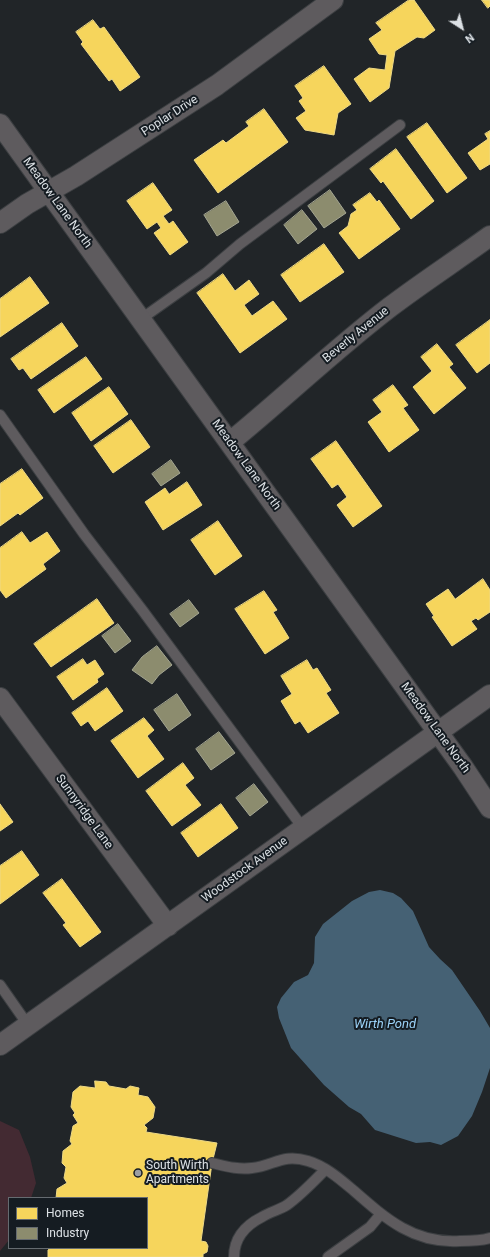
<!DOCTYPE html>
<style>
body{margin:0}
#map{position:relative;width:490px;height:1257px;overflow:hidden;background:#212528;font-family:Roboto,sans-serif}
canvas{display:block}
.legend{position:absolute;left:8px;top:1197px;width:140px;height:52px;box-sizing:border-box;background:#151c22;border:1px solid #656b70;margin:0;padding:5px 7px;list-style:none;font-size:12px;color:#dce1e5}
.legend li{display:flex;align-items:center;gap:8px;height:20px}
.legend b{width:20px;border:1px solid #656b70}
.north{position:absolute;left:442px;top:8px;width:40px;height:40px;-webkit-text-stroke:3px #151c22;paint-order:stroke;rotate:144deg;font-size:11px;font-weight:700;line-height:16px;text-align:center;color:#dce1e5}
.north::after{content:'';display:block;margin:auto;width:14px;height:18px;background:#dce1e5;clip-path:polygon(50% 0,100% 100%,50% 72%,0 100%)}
</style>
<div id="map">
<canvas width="490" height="1257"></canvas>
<ul class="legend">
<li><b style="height:11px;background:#f6d55c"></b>Homes</li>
<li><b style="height:11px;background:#8c8c6e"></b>Industry</li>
</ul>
<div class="north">N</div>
</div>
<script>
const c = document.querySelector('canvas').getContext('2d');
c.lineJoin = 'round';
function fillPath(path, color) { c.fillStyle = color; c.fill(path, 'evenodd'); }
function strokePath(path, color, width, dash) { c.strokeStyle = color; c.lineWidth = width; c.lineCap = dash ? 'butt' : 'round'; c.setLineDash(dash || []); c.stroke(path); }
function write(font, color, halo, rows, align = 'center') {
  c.font = font + ' Roboto,sans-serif'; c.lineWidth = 4; c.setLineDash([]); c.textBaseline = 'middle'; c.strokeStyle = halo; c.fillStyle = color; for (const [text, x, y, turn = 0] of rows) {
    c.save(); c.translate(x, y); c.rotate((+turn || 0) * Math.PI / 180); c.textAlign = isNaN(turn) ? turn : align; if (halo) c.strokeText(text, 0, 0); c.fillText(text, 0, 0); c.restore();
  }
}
fillPath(new Path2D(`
 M0,1121L19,1130L30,1157L36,1183L31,1198H9V1240L0,1251Z`), '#432a32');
fillPath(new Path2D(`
 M380,890L393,893L401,898L413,911L429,947L440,959L452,970L480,1011L490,1028V1068L482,1092L472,1116L458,1136L441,1145L430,1142L416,1143L375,1130L361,1114L349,1107L324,1085L291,1048L279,1018L277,1007L281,998L294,982L308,975L314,963L315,937L323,924L352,901L369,892Z`), '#456174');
const homes = new Path2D(`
 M409,0H414L435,30L424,38L417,37L395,51L389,88L370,102L354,79L369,68L385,70L387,55L379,54L369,39L382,30L376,23Z
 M482,0H490V6L488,8Z
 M93,20L100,29L104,27L140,77L120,91L112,79L109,81L81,44L83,42L76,32Z
 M324,66L351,104L338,113L334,135L305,130L296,118L306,111L299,101L303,98L295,86Z
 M264,109L288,142L218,193L194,160L223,140L226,143L249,126L246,122Z
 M427,123L467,178L447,193L407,137Z
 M490,131V164L480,170L468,153L488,139L485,134Z
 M396,149L434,201L411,219L383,181L381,183L370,169Z
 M153,183L172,210L163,216L169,224L173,221L188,242L170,255L154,233L161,228L157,222L147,229L127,201Z
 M370,193L377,202L379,200L400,229L359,259L339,233L348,226L351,214L357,210L353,205Z
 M324,244L344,272L300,302L281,275Z
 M223,274L235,291L249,280L259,294L244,305L252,316L273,301L287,319L240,353L197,293Z
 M30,277L49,303L0,337V299Z
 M490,320V363L477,373L456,345Z
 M62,323L78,346L31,379L23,368L19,370L11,359Z
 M437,344L453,364L449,367L466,388L434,414L413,387L432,371L421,357Z
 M86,357L102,379L54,413L38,390Z
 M393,385L408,405L403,408L419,430L389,452L368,422L382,412L373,400Z
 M109,387L128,414L91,441L72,413Z
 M131,420L150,447L113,473L94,446Z
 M336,441L382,506L353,527L337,505L347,497L338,484L332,488L311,459Z
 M22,469L43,498L20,515L18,513L0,526V484Z
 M187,482L202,505L163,530L145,502L165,488L169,494Z
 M218,521L242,556L215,575L191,540Z
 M22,532L30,543L47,532L60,551L43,564L46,569L6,598L0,590V548Z
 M483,579L490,590V612L478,620L476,618L471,621L477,629L452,646L432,617L434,616L426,604L448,589L455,599Z
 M264,591L277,610L273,612L289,638L265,654L235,609Z
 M97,599L114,623L51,667L34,644Z
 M83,659L87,665L95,660L104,674L97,679L98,682L73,700L57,677Z
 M307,660L313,670L317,668L331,690L326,693L339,713L308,733L300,721L295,724L281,701L292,694L281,676Z
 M107,688L123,711L95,731L88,721L81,726L72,713Z
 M144,718L154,730L147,736L164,759L138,778L111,741Z
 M183,763L194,778L185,785L201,805L172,826L146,791Z
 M0,804L13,822L0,831Z
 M221,804L238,828L198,857L181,833Z
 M22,851L39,875L0,904V866Z
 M62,879L101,932L80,947L63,925L66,923L43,893Z
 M95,1081L106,1082L109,1086L126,1089L130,1086L139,1088L138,1095L148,1097L155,1107L153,1118L144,1125L147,1128L146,1132L217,1143L212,1163L201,1241L206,1242L208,1246L207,1252L203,1254V1257H48V1250L51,1248H147V1198H56L57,1189L67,1183L64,1178L66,1167L62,1163L63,1151L72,1144L70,1141L73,1126L78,1123L73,1115L75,1113L71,1107L73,1092L80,1086L95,1088Z`);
fillPath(homes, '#f6d55c');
strokePath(homes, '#eed985', 1);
const industry = new Path2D(`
 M330,190L346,213L324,228L308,206Z
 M226,201L239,222L217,236L204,215Z
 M302,210L317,229L298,244L284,225Z
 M171,460L180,473L161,486L152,474Z
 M189,600L199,613L180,627L170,614Z
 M118,624L131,641L115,653L102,636Z
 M157,646L172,665L159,675L152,684L132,670L142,657Z
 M177,694L191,715L169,731L154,710Z
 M219,732L235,753L211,770L196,749Z
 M254,784L268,802L250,816L236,798Z`);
fillPath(industry, '#8c8c6e');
strokePath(industry, '#a4a692', 1);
const lane = new Path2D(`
 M141,319L206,273L240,244L400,125
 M0,415L84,534L143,611L303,828
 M0,985L28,1025
 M212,1163C225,1166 238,1170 252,1168C274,1166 282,1153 308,1161C325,1166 340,1179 353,1190C386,1219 414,1244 460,1241C470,1241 481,1241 490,1238
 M234,1257C234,1238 246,1225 262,1217C270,1212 279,1210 287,1205C301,1195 313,1182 325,1170
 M328,1257L370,1227L380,1215`);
const street = new Path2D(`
 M0,124L463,767L490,808
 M0,223L27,204L76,176L217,85L333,0
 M230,442C284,398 335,349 390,307C423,282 457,260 490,236
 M0,698L168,926
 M0,1045L490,695`);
strokePath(lane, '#3c3f42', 12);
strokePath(street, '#3c3f42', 22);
strokePath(lane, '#5e5b5e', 10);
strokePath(street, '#5e5b5e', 20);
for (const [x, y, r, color] of [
 [138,1173,4,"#9b9fa3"]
]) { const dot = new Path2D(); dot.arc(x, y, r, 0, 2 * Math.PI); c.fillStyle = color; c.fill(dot); strokePath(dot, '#151c22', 1.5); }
write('12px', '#dce1e5', '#151c22', [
 ["Poplar Drive",170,116,-33],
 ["Meadow Lane North",57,203,54],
 ["Beverly Avenue",356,335,-39],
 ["Meadow Lane North",246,465,54],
 ["Meadow Lane North",435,728,54],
 ["Sunnyridge Lane",84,812,54],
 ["Woodstock Avenue",245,870,-36]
]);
write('12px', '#dce1e5', '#151c22', [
 ["South Wirth",146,1166],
 ["Apartments",146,1180]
], 'left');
write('italic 13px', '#9cd3f9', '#151c22', [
 ["Wirth Pond",385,1025]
]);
</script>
